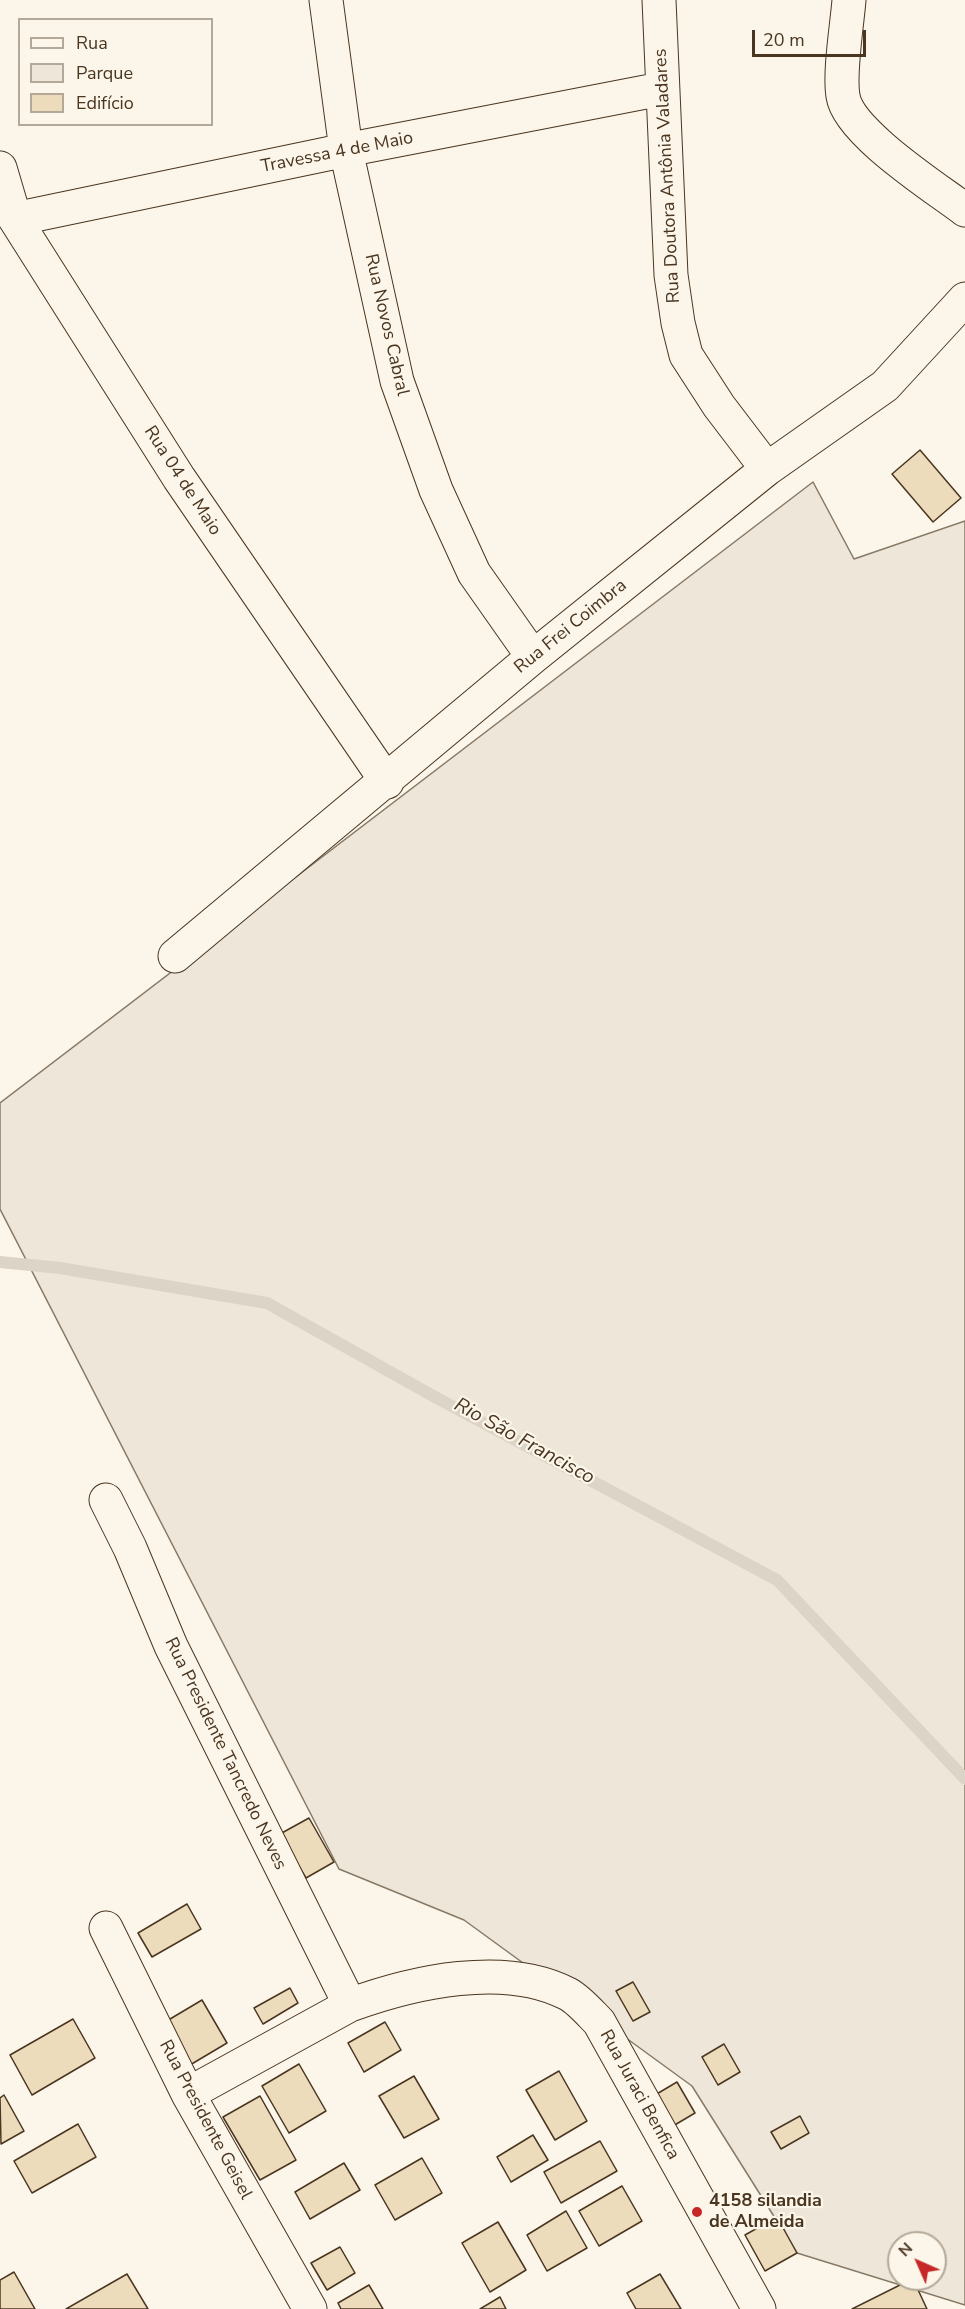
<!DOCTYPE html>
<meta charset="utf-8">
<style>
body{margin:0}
#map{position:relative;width:965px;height:2309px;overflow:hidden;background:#fbf6e9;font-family:"Nunito Sans",sans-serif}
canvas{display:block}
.legend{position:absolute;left:18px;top:18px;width:195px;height:108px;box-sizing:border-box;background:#fbf6e9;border:2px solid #b4a999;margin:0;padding:8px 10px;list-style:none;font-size:18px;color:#4a3520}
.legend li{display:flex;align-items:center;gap:12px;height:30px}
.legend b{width:30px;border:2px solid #b4a999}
.north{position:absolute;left:887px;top:2231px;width:60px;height:60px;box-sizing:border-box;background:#fbf6e9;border:2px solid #b4a999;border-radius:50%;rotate:315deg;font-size:16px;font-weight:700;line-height:24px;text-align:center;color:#4a3520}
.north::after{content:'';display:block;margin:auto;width:21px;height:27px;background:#c62828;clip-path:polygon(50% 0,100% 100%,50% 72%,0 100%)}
.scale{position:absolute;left:752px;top:30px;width:114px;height:27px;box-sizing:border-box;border:3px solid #4a3520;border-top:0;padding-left:8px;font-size:18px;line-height:21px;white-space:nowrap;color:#4a3520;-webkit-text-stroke:4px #fbf6e9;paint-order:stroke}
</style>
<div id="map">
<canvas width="965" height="2309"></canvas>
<ul class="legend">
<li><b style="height:8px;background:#fbf6e9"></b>Rua</li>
<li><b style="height:16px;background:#ede6d9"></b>Parque</li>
<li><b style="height:16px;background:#ecdcbc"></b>Edifício</li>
</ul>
<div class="north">N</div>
<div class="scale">20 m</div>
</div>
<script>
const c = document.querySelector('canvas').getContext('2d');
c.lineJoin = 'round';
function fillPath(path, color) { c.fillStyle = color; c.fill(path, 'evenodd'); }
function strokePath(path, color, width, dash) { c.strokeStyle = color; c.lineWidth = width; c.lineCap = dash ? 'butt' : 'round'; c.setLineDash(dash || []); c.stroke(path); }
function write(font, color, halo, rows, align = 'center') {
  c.font = font + ' "Nunito Sans",sans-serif'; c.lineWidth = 4.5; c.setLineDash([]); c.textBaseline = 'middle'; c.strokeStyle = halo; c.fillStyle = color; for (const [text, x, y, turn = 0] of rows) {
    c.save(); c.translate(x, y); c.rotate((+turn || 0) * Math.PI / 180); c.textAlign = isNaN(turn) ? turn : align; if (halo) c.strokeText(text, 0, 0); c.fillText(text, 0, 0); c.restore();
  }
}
const green = new Path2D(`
 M813,482L854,559L965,521V2305L797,2253L692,2086L464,1920L339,1869L0,1209V1103ZM899,2243H935V2279H899Z`);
fillPath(green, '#ede6d9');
strokePath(green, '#887966', 1.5);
strokePath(new Path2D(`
 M0,1262L60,1268L267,1303L435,1397L777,1580L965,1779`), '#dcd4c6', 12);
const building = new Path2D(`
 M920,450L961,498L933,522L892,474Z
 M309,1818L334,1862L306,1878L280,1834Z
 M187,1904L201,1929L152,1957L138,1933Z
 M633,1982L650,2012L633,2021L616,1991Z
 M290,1988L298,2003L263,2024L254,2008Z
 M202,2000L227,2043L190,2065L165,2022Z
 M73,2019L95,2058L32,2095L10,2055Z
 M385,2022L401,2050L364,2072L348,2043Z
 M724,2044L740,2072L718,2085L702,2057Z
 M299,2064L326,2111L289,2133L262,2086Z
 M559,2071L587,2121L555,2140L526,2090Z
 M414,2076L439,2119L404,2138L379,2096Z
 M677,2082L695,2113L673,2126L655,2095Z
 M4,2095L24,2131L1,2144L0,2098Z
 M260,2096L296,2160L260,2180L223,2117Z
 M800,2116L809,2133L781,2149L771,2132Z
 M78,2124L96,2157L32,2193L14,2161Z
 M533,2135L548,2160L511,2182L497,2157Z
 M600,2141L617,2171L561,2203L544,2172Z
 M422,2158L442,2193L395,2220L375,2185Z
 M344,2163L360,2190L310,2219L295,2192Z
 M622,2186L642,2221L599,2246L579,2211Z
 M566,2211L587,2248L547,2271L527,2235Z
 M777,2217L797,2253L765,2271L745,2235Z
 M498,2222L526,2270L490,2292L462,2243Z
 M340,2247L355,2273L327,2290L311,2263Z
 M14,2272L35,2309H0V2280Z
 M127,2274L148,2309H66Z
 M660,2274L681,2309H636L627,2293Z
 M913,2279L927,2309H852L912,2279Z
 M369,2285L383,2309H341L338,2303Z
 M500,2297L506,2309H480Z`);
fillPath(building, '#ecdcbc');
strokePath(building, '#4a3520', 1.5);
const minor = new Path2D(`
 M326,0L346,150L397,381L436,490L474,573L533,657
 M659,0L671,275L678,323L686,355L719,406L767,469
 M849,0C847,25 839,73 843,96C848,132 936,188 965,210
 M0,168L15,219L179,478L387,782
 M15,219L346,150L661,89
 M175,956L533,657L767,469L885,386L965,299
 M106,1500L130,1548L171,1646L350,2005
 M106,1928L188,2094L310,2309
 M188,2094L350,2005C413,1982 505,1961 568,1994C579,2000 590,2013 599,2022L759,2309`);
strokePath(minor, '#4a3520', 35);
strokePath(minor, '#fbf6e9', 33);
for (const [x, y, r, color] of [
 [697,2212,6,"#c62828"]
]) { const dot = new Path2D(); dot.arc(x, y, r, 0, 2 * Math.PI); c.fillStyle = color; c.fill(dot); strokePath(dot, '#fbf6e9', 2); }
write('18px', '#4a3520', '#fbf6e9', [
 ["Travessa 4 de Maio",337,153,-11],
 ["Rua Doutora Antônia Valadares",668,176,-93],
 ["Rua Novos Cabral",386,325,77],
 ["Rua 04 de Maio",182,481,57],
 ["Rua Frei Coimbra",571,627,-39],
 ["Rua Presidente Tancredo Neves",225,1754,64],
 ["Rua Juraci Benfica",639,2095,61],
 ["Rua Presidente Geisel",205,2120,62]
]);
write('bold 18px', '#4a3520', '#fbf6e9', [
 ["4158 silandia",709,2202],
 ["de Almeida",709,2223]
], 'left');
write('italic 20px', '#4a3520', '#fbf6e9', [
 ["Rio São Francisco",524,1442,29]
]);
</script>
